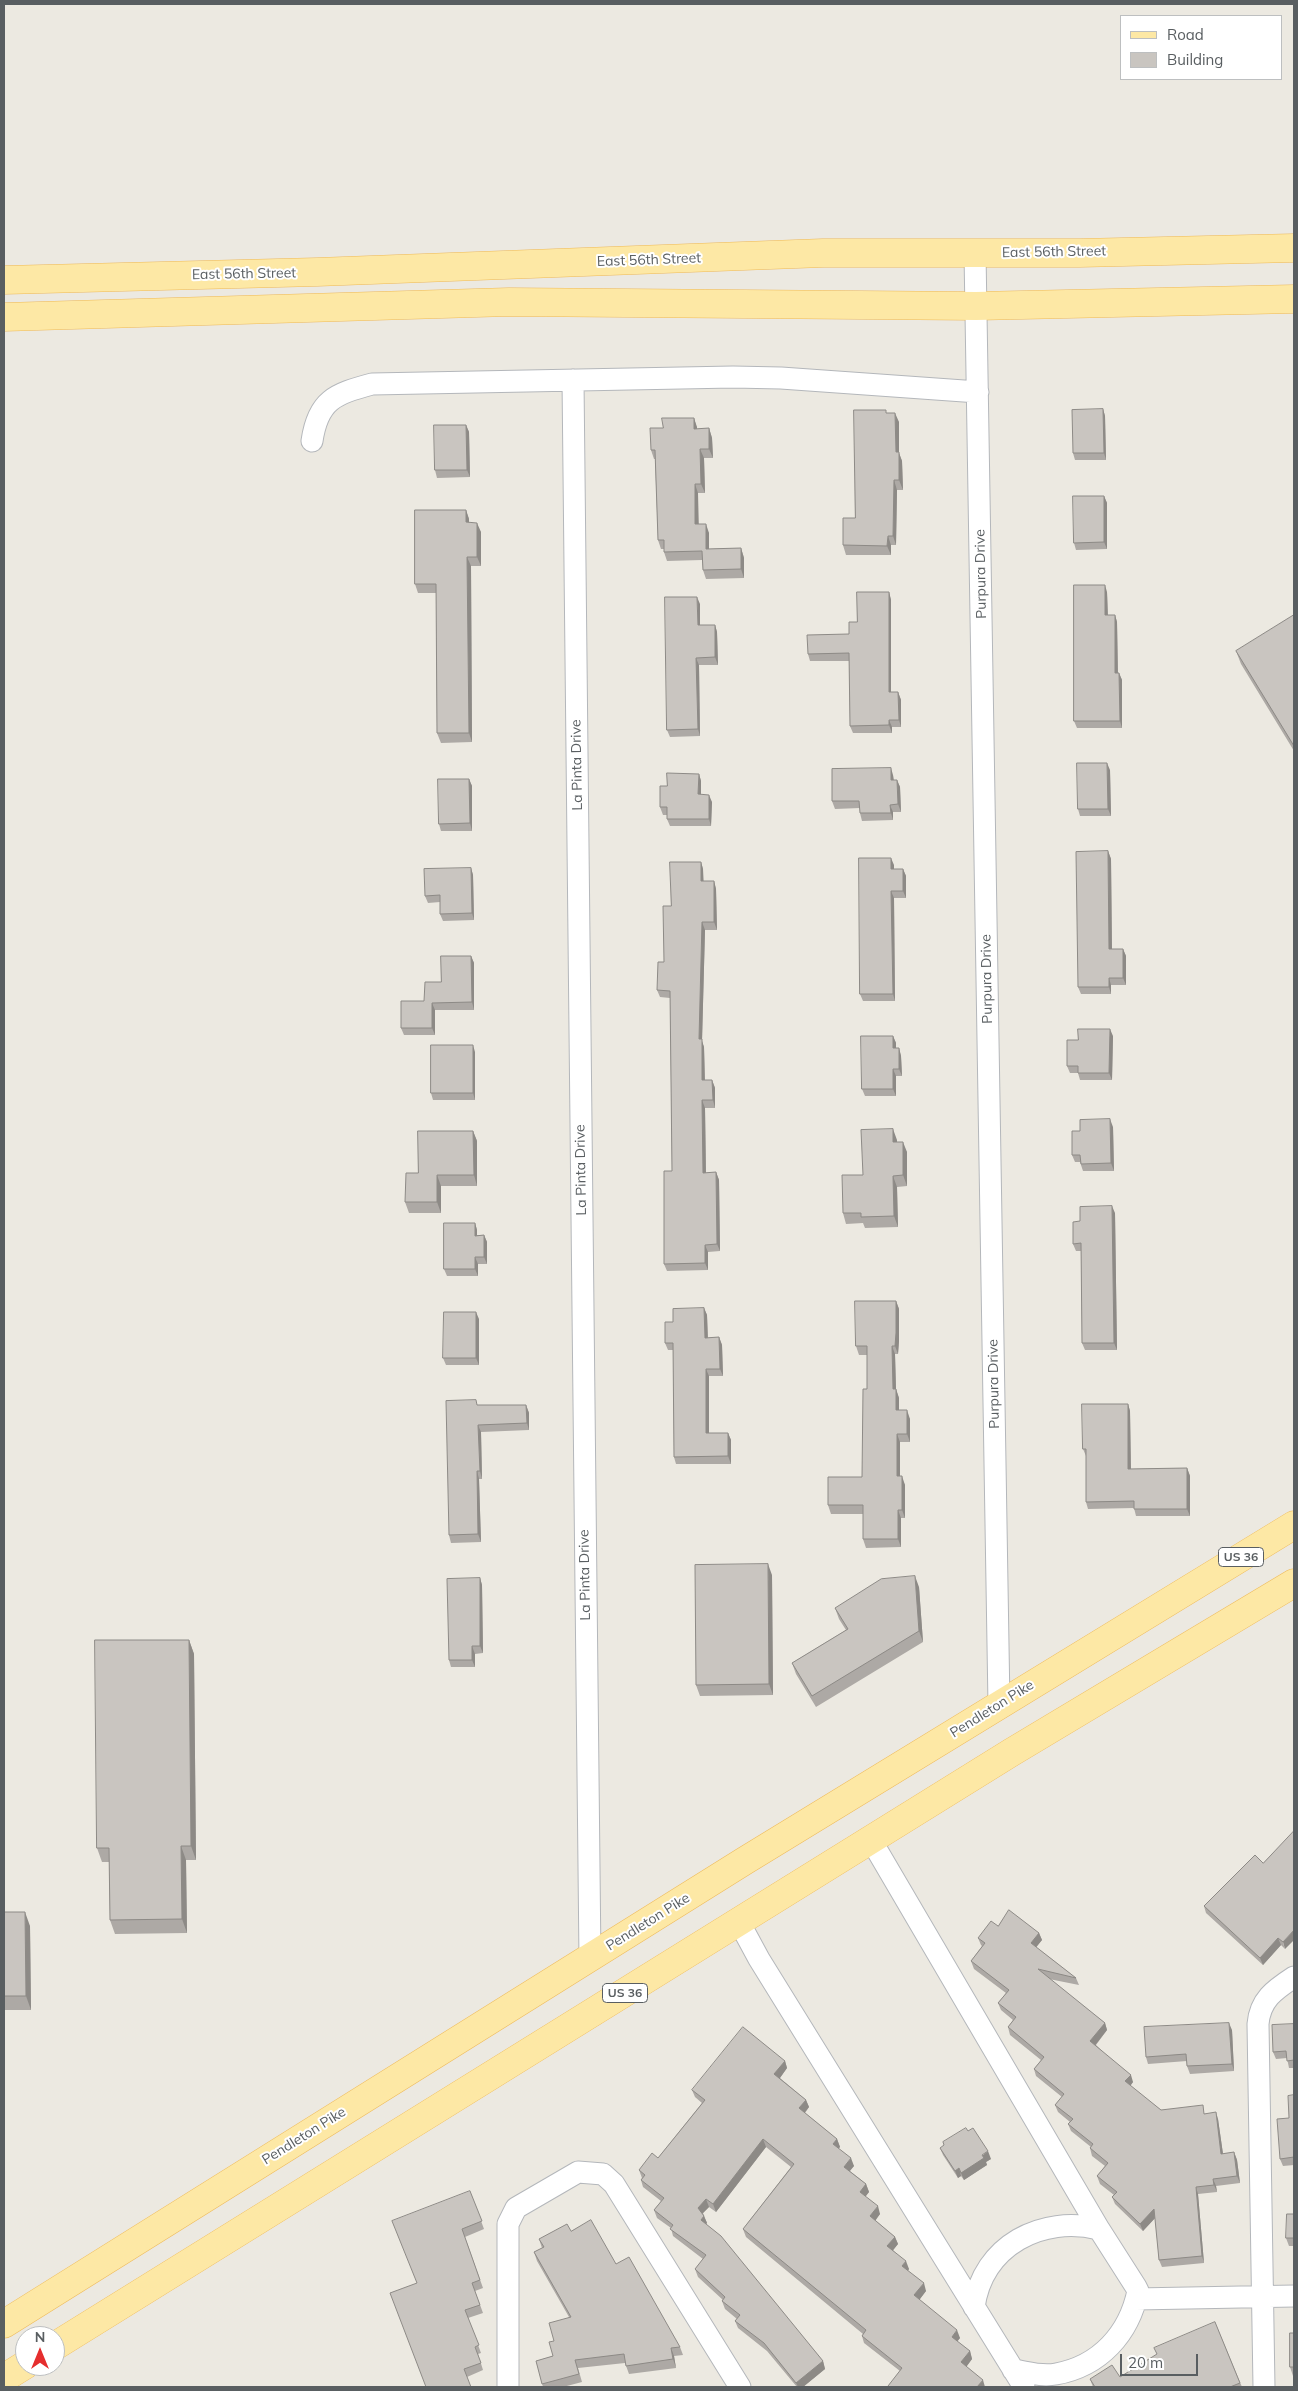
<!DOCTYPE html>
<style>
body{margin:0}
#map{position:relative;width:1298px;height:2391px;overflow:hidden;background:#ece9e1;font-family:Mulish,sans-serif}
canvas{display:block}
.frame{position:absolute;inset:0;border:5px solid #595e61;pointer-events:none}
.legend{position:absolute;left:1120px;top:15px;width:162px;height:65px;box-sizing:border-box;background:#fff;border:1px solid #bdbfc0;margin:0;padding:6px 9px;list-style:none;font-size:15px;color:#595e61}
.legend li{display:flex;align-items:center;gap:10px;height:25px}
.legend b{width:25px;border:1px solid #bdbfc0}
.north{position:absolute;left:15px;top:2326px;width:50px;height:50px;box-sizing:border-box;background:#fff;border:1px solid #bdbfc0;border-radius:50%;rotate:0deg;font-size:14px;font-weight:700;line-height:20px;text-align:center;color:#595e61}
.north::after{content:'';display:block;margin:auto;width:18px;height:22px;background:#e52e2e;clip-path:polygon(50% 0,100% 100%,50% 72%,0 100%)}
.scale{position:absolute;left:1120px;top:2354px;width:78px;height:22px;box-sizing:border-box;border:2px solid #595e61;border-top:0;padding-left:6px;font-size:15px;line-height:18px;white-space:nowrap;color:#595e61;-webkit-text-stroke:4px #fff;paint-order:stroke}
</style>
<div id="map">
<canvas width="1298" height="2391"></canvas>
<div class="frame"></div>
<ul class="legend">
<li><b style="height:6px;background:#fde8a5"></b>Road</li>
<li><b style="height:14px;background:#c9c5c0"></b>Building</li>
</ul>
<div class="north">N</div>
<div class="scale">20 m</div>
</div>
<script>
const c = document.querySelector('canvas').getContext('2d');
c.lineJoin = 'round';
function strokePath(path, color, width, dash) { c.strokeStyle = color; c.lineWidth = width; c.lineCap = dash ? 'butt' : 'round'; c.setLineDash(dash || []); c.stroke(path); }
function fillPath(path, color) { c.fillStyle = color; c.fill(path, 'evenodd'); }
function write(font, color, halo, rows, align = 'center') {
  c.font = font + ' Mulish,sans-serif'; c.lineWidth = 4; c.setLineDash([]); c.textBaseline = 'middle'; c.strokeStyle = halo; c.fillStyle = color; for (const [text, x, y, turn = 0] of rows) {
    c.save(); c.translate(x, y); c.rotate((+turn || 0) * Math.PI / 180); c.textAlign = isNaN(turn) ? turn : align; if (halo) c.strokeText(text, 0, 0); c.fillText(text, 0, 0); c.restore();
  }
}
const minor = new Path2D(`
 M975,253L999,1705
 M573,380L590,1959
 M312,441C318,400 335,394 372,384L733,377L781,378L978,392
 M871,1840L1099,2229
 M739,1922L759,1959L1024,2387
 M1136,2299L1294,2296
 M974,2307C983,2245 1042,2215 1099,2229L1136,2287L1138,2291C1129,2334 1100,2366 1056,2374C1041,2377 1027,2372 1013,2370
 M508,2387V2224L516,2208L578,2172L603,2174L614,2184L740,2387
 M1264,2387L1258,2024C1260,2000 1274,1990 1294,1977`);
const primary = new Path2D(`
 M4,280L317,272L823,253H1079L1294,248
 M4,317L509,302L976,306L1294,299
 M4,2324L746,1860L1294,1525
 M55,2346L1012,1752L1294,1583
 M4,2378L25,2365`);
strokePath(minor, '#b4b7bb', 23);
strokePath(primary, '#eeb958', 29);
strokePath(minor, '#fff', 21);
strokePath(primary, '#fde8a5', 28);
fillPath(new Path2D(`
 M1103,409L1105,416L1106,460H1075L1073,453Z
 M887,413L899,422V453L902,461L903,490H897L896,545H891V555H846L843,545L855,518Z
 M694,418L697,429L709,428L712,438L713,458H704L705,493H698V524L709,533V549L741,548L744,558V578L706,579L703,570L702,560L667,561L664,552V549H661L658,540L655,459H654L651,450L663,428Z
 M466,425L469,432L470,477L437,478L435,470Z
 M1104,496L1107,503V549L1076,550L1074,543Z
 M466,510L469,519V522L481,532V566H471L472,742L441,743L437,733L436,593H418L415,584Z
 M889,592L891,600V692H898L901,700V727H892V733H853L850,726L849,661H810L808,654L849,634L857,622Z
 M1107,592L1108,615H1115L1117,622L1118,673H1119L1122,680V728H1077L1074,721Z
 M700,604V625H715L717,632L718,665H699L700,736L670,737L667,730Z
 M1294,615V751L1241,664L1236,651Z
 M1110,770L1111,816H1080L1078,809Z
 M699,774L701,781V795L712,802L711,826H670L667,819V815H663L660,807L667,786Z
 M893,775L894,780H897L900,787L901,812H893V820L862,821L860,813V808L835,809L832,801Z
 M469,779L472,786V831H441L439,824Z
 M1108,851L1111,859L1112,949H1123L1126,956V985H1111V994H1081L1078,987Z
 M701,862L703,869V881H714L716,889L717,930H705L702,1041L704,1047L705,1080H712L715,1088V1108H705L706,1173L716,1172L719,1180L720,1251L708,1252V1270L667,1271L664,1264L672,1171L670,998L660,997L657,990L664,962L671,906Z
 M894,865V869H903L906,876V898H894L895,1001H863L860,994Z
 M471,868L473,875L474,920L443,921L440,914V902L428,903L425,896Z
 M471,956L474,963V1010H435V1035H404L401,1028L441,982Z
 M893,1036L896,1043V1048H899L901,1056L902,1076H896V1096H865L862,1089Z
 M1113,1036L1112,1080H1080L1078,1073H1070L1067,1066L1078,1040Z
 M475,1052V1100H433L431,1093Z
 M1113,1127L1114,1171H1083L1080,1162H1075L1072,1155L1080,1131Z
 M473,1131L477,1141V1186H441V1213H409L405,1202L418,1173Z
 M897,1140V1142L907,1152V1186L897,1187L898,1227L865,1228L863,1223L846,1224L843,1213L863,1175Z
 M1115,1213L1117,1350H1085L1082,1343L1081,1251H1076L1073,1244L1080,1221Z
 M475,1223L477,1230V1235H484L487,1242V1264H478V1276H447L444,1269Z
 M896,1301L899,1309V1341L898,1354H895L896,1389L899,1398V1410L910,1419V1442H900V1476L905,1485V1518H901V1547L866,1548L863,1539V1514H831L828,1505L862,1477L867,1389V1355H859L856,1346Z
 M704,1308L707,1315L708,1338L719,1337L722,1345L723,1376H709V1433H728L731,1440V1464H676L674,1457L673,1350H668L665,1343L673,1322Z
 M479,1319V1365H446L443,1358Z
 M1128,1404L1130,1411L1131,1469L1187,1468L1190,1476V1516H1136L1134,1508L1088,1509L1086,1502V1456L1083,1449Z
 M478,1405H526L529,1413V1430L481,1432L482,1479H479L481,1542L451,1543L449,1535Z
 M772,1575L773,1695L700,1696L696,1685Z
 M480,1578L482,1585L483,1653L475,1654V1667H451L449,1660Z
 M919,1587L923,1642L816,1707L796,1674L792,1663L846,1630L839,1619L835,1608Z
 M189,1640L194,1654L196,1860H186L187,1933L115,1934L110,1920L109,1862H102L97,1848Z
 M1255,1855L1285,1949L1281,1945L1263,1965L1206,1913L1204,1906Z
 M4,1912L30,1926L31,2010H4Z
 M998,1926L1039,1933L1042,1940L1036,1947L1076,1978L1079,1985L1049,1979L1105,2023L1107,2030L1096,2045L1133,2082L1130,2086L1161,2110L1206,2114L1218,2119L1223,2154L1234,2152L1237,2160L1240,2183L1216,2186L1217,2192L1198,2194L1204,2263L1162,2267L1159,2260L1155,2218L1143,2231L1115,2204L1112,2197L1114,2195L1100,2184L1097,2176L1105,2166L1092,2156L1090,2148L1091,2147L1071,2131L1068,2124L1070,2122L1058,2112L1055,2105L1062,2097L1036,2076L1034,2069L1041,2060L1010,2035L1008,2027L1013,2020L1001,2010L998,2003L1006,1993L974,1969L971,1961L982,1946L981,1945L978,1938Z
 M1294,2024V2068H1289L1287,2058L1276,2059L1273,2052Z
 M1232,2030L1234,2071L1190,2074L1187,2066V2061L1148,2064L1146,2057Z
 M785,2061L787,2068L780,2078L806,2100L809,2107L805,2113L837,2139L840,2147L838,2148L854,2166L850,2171L866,2184L869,2192L865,2196L880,2214L875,2220L895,2237L898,2244L893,2250L909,2269L908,2271L926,2291L919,2300L960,2338L957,2342L970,2351L972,2359L966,2367L985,2387H888V2386L900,2371L864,2343L862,2336L863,2334L746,2237L743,2229L791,2167L766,2147L716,2212L709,2207L703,2213L704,2216L707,2223L706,2224L823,2361L825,2369L803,2387H797L767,2351L738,2328L735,2321L737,2319L725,2309L722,2301L723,2300L698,2277L695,2269L703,2259L673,2236L671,2228L657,2218L654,2210L661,2201L643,2187L641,2180L642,2178L639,2170L658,2158L702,2103L695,2097L692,2090Z
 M1294,2095V2165L1283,2166L1280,2159Z
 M940,2148L991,2159L986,2162L987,2165L964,2180L961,2176L958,2178L943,2155Z
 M470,2191L484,2229L465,2237L483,2288L475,2291L483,2313L468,2318L481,2353L478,2354L483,2370L467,2377L417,2283Z
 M1294,2214V2246H1289L1286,2238Z
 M571,2231L616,2264L680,2347L683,2355L674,2356L676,2368L629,2374L625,2363L578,2368L582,2382L563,2387H543L536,2361L553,2356L554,2341L569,2317L537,2261L534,2252L542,2248L539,2239Z
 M1215,2322L1242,2387H1093L1090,2379L1120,2377Z
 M1294,2333V2376H1293L1290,2367Z`), '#ada9a5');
fillPath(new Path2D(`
 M1103,409L1105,416L1106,460L1104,453Z
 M895,413L899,422V453L902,461L903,490L899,480L896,452Z
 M694,418L697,427V438L694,429Z
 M466,425L469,432L470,477L467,470Z
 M709,428L712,438L713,458L709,449Z
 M700,449L704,458L705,493L701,484Z
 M894,480L897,490L896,545L893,536Z
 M695,484L698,493L699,533L695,524Z
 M1104,496L1107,503V549L1104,542Z
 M466,510L469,519V531L466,522Z
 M477,523L481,532V566L477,557Z
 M706,524L709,533V558L706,549Z
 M888,536L891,545V555L887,546Z
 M741,548L744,558V578L741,569Z
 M467,557L471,566L472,742L469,733Z
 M1105,585L1107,592L1108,622L1105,615Z
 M889,592L891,600V700L889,692Z
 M697,597L700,604V632L698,625Z
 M1115,615L1117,622L1118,680L1115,673Z
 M715,625L717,632L718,665L715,657Z
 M696,658L699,665L700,736L698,729Z
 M1119,673L1122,680V728L1120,721Z
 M898,692L901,700V727L899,720Z
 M889,720L892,727V733L889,725Z
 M1107,763L1110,770L1111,816L1108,809Z
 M891,768L893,775L894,787L891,780Z
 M699,774L701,781V802L698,794Z
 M469,779L472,786V831L470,823Z
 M897,780L900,787L901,812L898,804Z
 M709,795L712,802L711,826L709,819Z
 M890,805L893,812V820L891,813Z
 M1108,851L1111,859L1112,956L1109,949Z
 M891,858L894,865V876L891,869Z
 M701,862L703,869L704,889L701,881Z
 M471,868L473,875L474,920L472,913Z
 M903,869L906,876V898L903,891Z
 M714,881L716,889L717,930L714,922Z
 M891,891L894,898L895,1001L893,994Z
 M702,922L705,930L702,1041L704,1047L705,1088L702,1080L699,1039Z
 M1123,949L1126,956V985L1123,978Z
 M471,956L474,963V1010L472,1002Z
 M1109,978L1111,985V994L1109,987Z
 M432,1003L435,1010V1035L432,1028Z
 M1110,1029L1113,1036L1112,1080L1109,1073Z
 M893,1036L896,1043V1056L893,1048Z
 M473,1045L475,1052V1100L473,1093Z
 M899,1048L901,1056L902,1076L899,1069Z
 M893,1069L896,1076V1096L893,1089Z
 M712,1080L715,1088V1108L713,1100Z
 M702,1100L705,1108L706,1180L703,1173Z
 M1110,1119L1113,1127L1114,1171L1111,1163Z
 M893,1129L897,1140V1153L893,1142Z
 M473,1131L477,1141V1186L474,1175Z
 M903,1142L907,1152V1186L903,1175Z
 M716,1172L719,1180L720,1251L717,1244Z
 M437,1175L441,1186V1213L437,1202Z
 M893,1176L897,1187L898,1227L894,1216Z
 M1112,1206L1115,1213L1117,1350L1114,1343Z
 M475,1223L477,1230V1243L475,1236Z
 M484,1235L487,1242V1264L484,1257Z
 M705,1245L708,1252V1270L705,1263Z
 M475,1257L478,1264V1276L475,1269Z
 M896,1301L899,1309V1341L898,1354L895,1346Z
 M704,1308L707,1315L708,1345L705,1338Z
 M476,1312L479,1319V1365L476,1358Z
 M719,1337L722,1345L723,1376L720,1369Z
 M892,1346L895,1354L896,1390V1389L899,1398V1418L896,1410L893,1389Z
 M706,1369L709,1376V1440L706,1433Z
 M1128,1404L1130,1411L1131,1476L1128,1469Z
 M526,1405L529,1413V1430L527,1423Z
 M907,1410L910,1419V1442L907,1434Z
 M478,1425L481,1432L482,1479L480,1471Z
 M728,1433L731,1440V1464L728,1456Z
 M897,1434L900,1442V1485L897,1476Z
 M1187,1468L1190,1476V1516L1187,1509Z
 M477,1471L479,1479L481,1542L478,1534Z
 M902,1476L905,1485V1518L902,1510Z
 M898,1510L901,1518V1547L898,1539Z
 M768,1564L772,1575L773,1695L769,1684Z
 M915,1576L919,1587L923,1642L919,1631Z
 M480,1578L482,1585L483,1653L480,1646Z
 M189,1640L194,1654L196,1860L191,1846Z
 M472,1646L475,1654V1667L472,1660Z
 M181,1846L186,1860L187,1933L182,1919Z
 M25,1912L30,1926L31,2010L26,1996Z
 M1294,1930V1940L1285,1949L1283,1942Z
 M1039,1933L1042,1940L1034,1950L1031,1943Z
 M1278,1938L1281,1945L1263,1965L1260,1958Z
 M1105,2023L1107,2030L1093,2048L1090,2041Z
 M1229,2023L1232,2030L1234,2071L1232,2064Z
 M785,2061L787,2068L777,2082L774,2074Z
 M1131,2075L1133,2082L1128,2089L1125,2081Z
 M806,2100L809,2107L802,2116L799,2108Z
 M1216,2112L1218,2119L1224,2161L1221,2154Z
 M763,2139L766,2147L716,2212L713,2204Z
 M837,2139L840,2147L836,2152L833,2144Z
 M988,2151L991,2159L986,2162L987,2165L964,2180L961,2173Z
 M1234,2152L1237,2160L1240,2183L1237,2176Z
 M851,2158L854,2166L847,2174L844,2167Z
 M959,2168L961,2176L958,2178L955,2171Z
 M1213,2179L1216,2186L1217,2192L1214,2185Z
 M866,2184L869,2192L863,2200L860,2192Z
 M1196,2187L1198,2194L1204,2263L1202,2256Z
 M706,2199L709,2207L701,2215L698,2208Z
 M878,2206L880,2214L873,2224L870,2216Z
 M1154,2209L1157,2216L1143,2231L1140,2224Z
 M704,2216L707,2223L704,2227L701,2220Z
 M895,2237L898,2244L890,2254L887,2246Z
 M906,2261L909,2269L905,2274L902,2266Z
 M924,2283L926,2291L917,2303L914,2295Z
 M957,2330L960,2338L954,2345L952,2337Z
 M671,2348L674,2356L676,2368L673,2359Z
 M970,2351L972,2359L964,2370L961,2362Z
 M823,2361L825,2369L803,2387H798L796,2383Z
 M983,2380L985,2387H977Z`), '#8d8a86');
const building = new Path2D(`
 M1103,409L1104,453H1073L1072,410Z
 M854,410H886V413H895L896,452H899V480H894L893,536H888L887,546L843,545V518H855Z
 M662,418H694V429L709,428V449H700L701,484H695V524H706V549L741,548V569L703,570L702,551L664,552V540H658L655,450H651L650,428H663Z
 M434,425H466L467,470H435Z
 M1073,496H1104V542L1074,543Z
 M415,510H466V522L477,523V557H467L469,733H437L436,584H415Z
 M1074,585H1105V615H1115V673H1119L1120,721H1074Z
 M857,592H889V692H898L899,720H889V725L850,726L849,653L808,654L807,635L849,634V622H857Z
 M665,597H697L698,625H715V657L696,658L698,729L667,730Z
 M1294,615V746L1236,651Z
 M1077,763H1107L1108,809H1078Z
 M891,768V780H897L898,804L890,805L891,813H860L859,801H832V769Z
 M667,773L699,774L698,794L709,795V819H667V807H660V786H667Z
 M438,779H469L470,823L439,824Z
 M1108,851L1109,949H1123V978H1109V987H1078L1076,852Z
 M859,858H891V869H903V891H891L893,994H860Z
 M670,862H701V881H714V922H702L699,1039H702V1080H712L713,1100H702L703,1173L716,1172L717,1244L705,1245V1263L664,1264V1171H672L670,991L657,990L658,962H664L663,906H671Z
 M471,868L472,913L440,914V895L425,896L424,869Z
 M441,956H471L472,1002L432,1003V1028H401V1001H424L425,982H441Z
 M1078,1029H1110L1109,1073H1078V1066H1067V1040H1078Z
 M861,1036H893V1048H899V1069H893V1089H862Z
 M431,1045H473V1093H431Z
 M1110,1119L1111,1163L1081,1164L1080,1155H1072V1131H1080V1120Z
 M893,1129V1142H903V1175L893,1176L894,1216L861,1217V1213H843L842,1175H863L861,1130Z
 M418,1131H473L474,1175H437V1202H405L406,1173H418Z
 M1112,1206L1114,1343H1082L1081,1243L1073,1244V1222L1080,1221V1207Z
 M444,1223H475V1236L484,1235V1257H475V1269H444Z
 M855,1301H896V1333L895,1346H892L893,1389H896V1410H907V1434H897V1476H902V1510H898V1539H863V1505H828V1477H862L863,1389H867V1346H856Z
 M704,1308L705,1338L719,1337L720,1369H706V1433H728V1456L674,1457L673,1343H665V1322H673V1309Z
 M444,1312H476V1358H443Z
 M476,1400L477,1405H526L527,1423L478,1425L480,1471H477L478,1534L449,1535L446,1401Z
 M1082,1404H1128V1469L1187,1468V1509H1134V1501L1086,1502V1449H1083Z
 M768,1564L769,1684L696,1685L695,1565Z
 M915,1576L919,1631L812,1696L792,1663L848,1629L835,1608L881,1579Z
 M480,1578V1646H472V1660H449L447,1579Z
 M95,1640H189L191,1846H181L182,1919L110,1920L109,1848H97Z
 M1294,1831V1930L1283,1942L1278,1938L1260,1958L1204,1906L1255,1855L1263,1863Z
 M1009,1910L1039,1933L1031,1943L1076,1978L1038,1969L1105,2023L1090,2041L1131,2075L1125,2081L1161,2110L1203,2105L1204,2114L1216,2112L1221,2154L1234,2152L1237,2176L1213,2179L1214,2185L1196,2187L1202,2256L1159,2260L1154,2209L1140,2224L1112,2197L1117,2192L1097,2176L1108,2163L1090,2148L1093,2144L1068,2124L1073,2119L1055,2105L1064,2094L1034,2069L1044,2057L1008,2027L1016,2017L998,2003L1009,1990L971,1961L985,1943L978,1938L991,1921L998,1926Z
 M4,1912H25L26,1996H4Z
 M1229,2023L1232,2064L1187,2066L1186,2054L1146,2057L1144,2027Z
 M1294,2024V2060L1287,2061L1286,2051L1273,2052L1272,2025Z
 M743,2027L785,2061L774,2074L806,2100L799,2108L837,2139L833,2144L851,2158L844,2167L866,2184L860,2192L878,2206L870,2216L895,2237L887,2246L906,2261L902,2266L924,2283L914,2295L957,2330L952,2337L970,2351L961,2362L983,2380L977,2387H889L888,2386L902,2368L862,2336L866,2330L743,2229L794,2164L763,2139L713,2204L706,2199L698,2208L704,2216L701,2220L721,2236L823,2361L796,2383L764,2343L735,2321L740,2315L722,2301L725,2297L695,2269L706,2255L670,2229L673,2225L654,2210L664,2198L641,2180L645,2175L639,2170L652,2153L658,2158L705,2100L692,2090Z
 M1294,2095V2157L1280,2159L1277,2119L1289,2118L1288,2096Z
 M966,2128L968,2131L973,2128L988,2151L982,2155L984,2158L961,2173L959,2168L955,2171L940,2148L944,2145L943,2142Z
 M470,2191L482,2221L462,2229L480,2280L472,2283L480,2305L465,2310L479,2345L475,2347L481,2363L464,2369L471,2387H426L390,2293L417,2283L392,2221Z
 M1287,2214H1294V2238H1286Z
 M591,2220L616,2264L629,2257L680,2347L671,2348L673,2359L626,2366L624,2354L575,2360L579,2374L542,2384L536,2361L553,2356L549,2342L554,2341L549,2323L571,2317L534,2252L544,2247L539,2239L567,2224L571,2231Z
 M1215,2322L1240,2383L1230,2387H1095L1090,2379L1112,2365L1120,2377L1157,2354L1154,2348Z
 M1290,2333H1294V2367H1290Z`);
fillPath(building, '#c9c5c0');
strokePath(building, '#8d8a86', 1);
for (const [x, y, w] of [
 [1241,1557,45],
 [625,1993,45]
]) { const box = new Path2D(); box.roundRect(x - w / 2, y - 9.5, w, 19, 4); c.fillStyle = '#fff'; c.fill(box); strokePath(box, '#595e61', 1); }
write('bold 12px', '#595e61', null, [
 ["US 36",1241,1557],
 ["US 36",625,1993]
]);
write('14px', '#595e61', '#fff', [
 ["East 56th Street",1054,252,-1],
 ["East 56th Street",649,260,-2],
 ["East 56th Street",244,274,-1],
 ["Purpura Drive",981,574,-91],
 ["La Pinta Drive",577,765,-91],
 ["Purpura Drive",987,979,-91],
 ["La Pinta Drive",581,1170,-91],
 ["Purpura Drive",994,1384,-91],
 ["La Pinta Drive",585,1575,-91],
 ["Pendleton Pike",992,1709,-32],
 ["Pendleton Pike",648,1922,-32],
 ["Pendleton Pike",304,2136,-32]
]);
</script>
